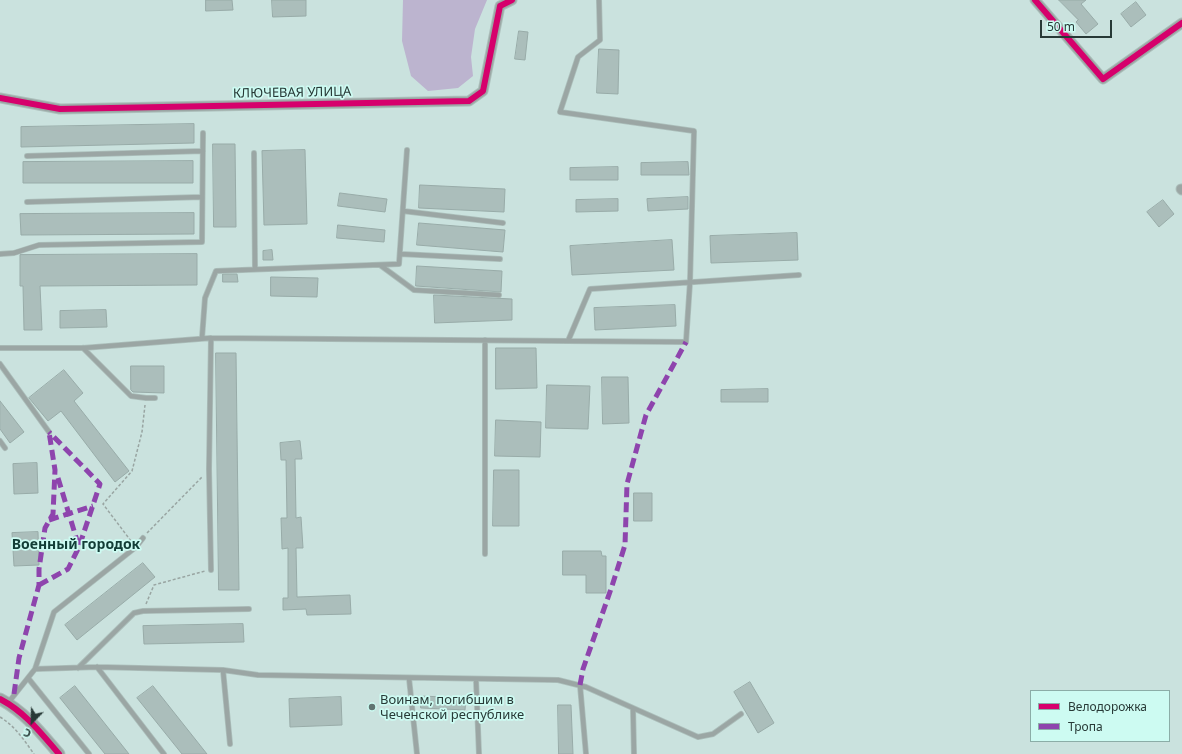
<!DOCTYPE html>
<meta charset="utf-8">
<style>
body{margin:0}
#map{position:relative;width:1182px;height:754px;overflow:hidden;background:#cae2de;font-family:"Noto Sans",sans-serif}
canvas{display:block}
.legend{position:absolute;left:1030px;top:690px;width:140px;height:52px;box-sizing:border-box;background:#cdfbf2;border:1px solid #8bada7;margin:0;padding:5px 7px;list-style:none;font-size:12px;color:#273936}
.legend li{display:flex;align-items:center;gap:8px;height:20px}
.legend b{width:20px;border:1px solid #8bada7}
.north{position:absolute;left:12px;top:702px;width:40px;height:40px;-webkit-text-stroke:3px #cdfbf2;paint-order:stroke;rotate:203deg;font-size:11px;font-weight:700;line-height:16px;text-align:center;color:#273936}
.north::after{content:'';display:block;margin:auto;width:14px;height:18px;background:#273936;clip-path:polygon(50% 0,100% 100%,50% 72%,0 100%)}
.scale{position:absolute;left:1040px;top:20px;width:72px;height:18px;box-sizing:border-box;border:2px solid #273936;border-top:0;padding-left:5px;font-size:12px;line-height:14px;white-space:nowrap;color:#273936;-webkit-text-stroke:3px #cdfbf2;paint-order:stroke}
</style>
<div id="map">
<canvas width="1182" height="754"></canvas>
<ul class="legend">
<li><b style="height:5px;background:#d6006c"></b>Велодорожка</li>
<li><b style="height:5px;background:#8e44ad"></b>Тропа</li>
</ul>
<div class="north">С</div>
<div class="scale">50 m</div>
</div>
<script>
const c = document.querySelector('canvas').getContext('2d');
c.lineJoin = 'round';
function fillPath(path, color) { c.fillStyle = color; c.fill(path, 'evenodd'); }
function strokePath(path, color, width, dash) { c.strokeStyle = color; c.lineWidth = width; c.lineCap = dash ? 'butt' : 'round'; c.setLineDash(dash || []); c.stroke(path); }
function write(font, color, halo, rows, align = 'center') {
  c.font = font + ' "Noto Sans",sans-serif'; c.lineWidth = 3.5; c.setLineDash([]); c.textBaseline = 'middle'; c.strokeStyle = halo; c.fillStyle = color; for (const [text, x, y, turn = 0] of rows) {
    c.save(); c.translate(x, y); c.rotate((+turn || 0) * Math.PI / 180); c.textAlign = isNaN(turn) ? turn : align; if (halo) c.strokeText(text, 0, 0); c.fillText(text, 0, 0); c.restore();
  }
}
fillPath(new Path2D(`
 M403,0H487L475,29L471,57L473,76L458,88L428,91L411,76L402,41Z`), '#bcb4cf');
const building = new Path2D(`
 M206,0H232L233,10L206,11Z
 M272,0H306V16L273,17Z
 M1059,0H1086L1081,4L1098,24L1086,34L1076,22L1078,20Z
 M1136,2L1146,15L1131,27L1121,14Z
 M519,31L528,32L525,60L515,59Z
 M599,49L619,50L618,94L597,93Z
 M194,124V143L21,147V127Z
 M213,144H235L236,227H214Z
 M305,150L307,224L264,225L262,151Z
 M193,161V183H23V162Z
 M688,162L689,175H641V163Z
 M618,167V180H570V168Z
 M420,185L505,189L504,212L419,208Z
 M340,193L387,199L385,212L338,206Z
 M688,197V209L648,211L647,199Z
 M618,199V211L576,212V200Z
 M1163,200L1174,214L1159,227L1147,212Z
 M194,213V234L21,235L20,214Z
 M419,223L505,230L503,252L417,245Z
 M338,225L385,230L384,242L337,238Z
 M797,233L798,260L711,263L710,236Z
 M672,240L674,270L572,275L570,246Z
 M272,250L273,260H263V251Z
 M197,254V285L40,286L42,330H24L23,286H20V255Z
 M417,266L502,271L501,292L416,286Z
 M223,274H237L238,282H223Z
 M271,277L318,278L317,297L271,296Z
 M434,295L512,299V320L435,323Z
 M675,305L676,326L595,330L594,308Z
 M106,310L107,327L60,328V311Z
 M496,348H536L537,388L496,389Z
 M216,353H236L239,590H219Z
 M131,366H164V393L133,392L131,390Z
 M64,370L83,393L74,401L129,471L115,482L61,411L48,421L29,398Z
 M602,377H628L629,423L603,424Z
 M547,385L590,386L588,429L546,428Z
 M768,389V402H721V390Z
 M0,401L24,432L10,443L0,429Z
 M496,420L541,422L540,457L495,456Z
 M300,441L302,459H295L296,518L301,517L303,548H296L297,597L350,595L351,614L307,615L306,609L283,610V598H288V548L282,549L281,518H287L286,460H281L280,443Z
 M37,463L38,493L14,494L13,464Z
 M494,470H519V526H493Z
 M634,493H652V521H634Z
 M38,532L39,565L14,566L12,533Z
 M563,551H601L602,556H606V593H586V575H563Z
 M143,563L155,577L77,640L65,625Z
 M243,624L244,642L144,644L143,626Z
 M750,682L774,723L758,733L734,692Z
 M75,686L129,754H105L60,698Z
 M153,686L207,754H182L137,698Z
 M421,696L466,698L465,710L421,708Z
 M341,697L342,725L290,727L289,699Z
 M558,705H571L573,754H559Z`);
fillPath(building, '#abbebb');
strokePath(building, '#98aba8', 1);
const service = new Path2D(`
 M254,153L255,269
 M27,156L203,151
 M27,202L202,197
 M403,211L503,223
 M0,254L14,253L39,245L202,242L203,133
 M400,254L500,259
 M380,265L414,290L499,295
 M202,338L205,298L216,271L399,264L407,150
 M211,338L568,341L590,289L799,275
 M485,340V554
 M568,341L686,342L690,282L694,131L560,112L578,57L600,40L599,0
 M0,348H83L211,338L209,469L211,570
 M83,348L131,396L146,398H155
 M0,364L49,432
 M0,441L5,448
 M97,667L164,754
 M78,668L134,613L143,611L249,609
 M35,669L54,612L136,547L143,538
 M223,670L230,744
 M28,678L89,754
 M409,678L417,754
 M476,679L479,754
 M580,685L586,754
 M8,703L35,669L97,667L223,670L258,675L558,680L586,687L698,737L713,734L741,714
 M633,708L634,754`);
const minor = new Path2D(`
 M1035,0L1103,79L1182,23
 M0,98L60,109L469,101L483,91L500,6L512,0
 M1181,189L1182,190`);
const tertiary = new Path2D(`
 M0,699C25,712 41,733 59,754`);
strokePath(service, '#acbfbb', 6);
strokePath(minor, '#acbfbb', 11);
strokePath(tertiary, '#acbfbb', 13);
strokePath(new Path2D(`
 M147,533L202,477
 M131,541L103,504L132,471L142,432L145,405
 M146,604L154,585L205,571
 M0,717C15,726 24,740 34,754`), '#99a5a2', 1.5, [3, 2]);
strokePath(service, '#9ba6a4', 4.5);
strokePath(minor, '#9ba6a4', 9);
strokePath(tertiary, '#9ba6a4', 11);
strokePath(new Path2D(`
 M58,478L79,547
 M49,520L93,506
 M39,585L68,569L79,547L100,484L49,432
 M580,685L583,669L612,586L625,545L627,484L646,415L686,342
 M14,694L19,658L39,585V569L45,528L53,514L55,470L49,432`), '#8e44ad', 5, [10, 5]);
strokePath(new Path2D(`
 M1035,0L1103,79L1182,23
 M0,98L60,109L469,101L483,91L500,6L512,0
 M0,699C25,712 41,733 59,754`), '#d6006c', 6);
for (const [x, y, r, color] of [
 [372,707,4,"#607471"]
]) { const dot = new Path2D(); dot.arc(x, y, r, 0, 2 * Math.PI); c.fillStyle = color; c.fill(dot); strokePath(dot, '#cdfbf2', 1.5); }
write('13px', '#273936', '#cdfbf2', [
 ["КЛЮЧЕВАЯ УЛИЦА",292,93,-1]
]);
write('13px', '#273936', '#cdfbf2', [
 ["Воинам, погибшим в",380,700],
 ["Чеченской республике",380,715]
], 'left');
write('bold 14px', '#123d36', '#cdfbf2', [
 ["Военный городок",76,545]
]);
</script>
